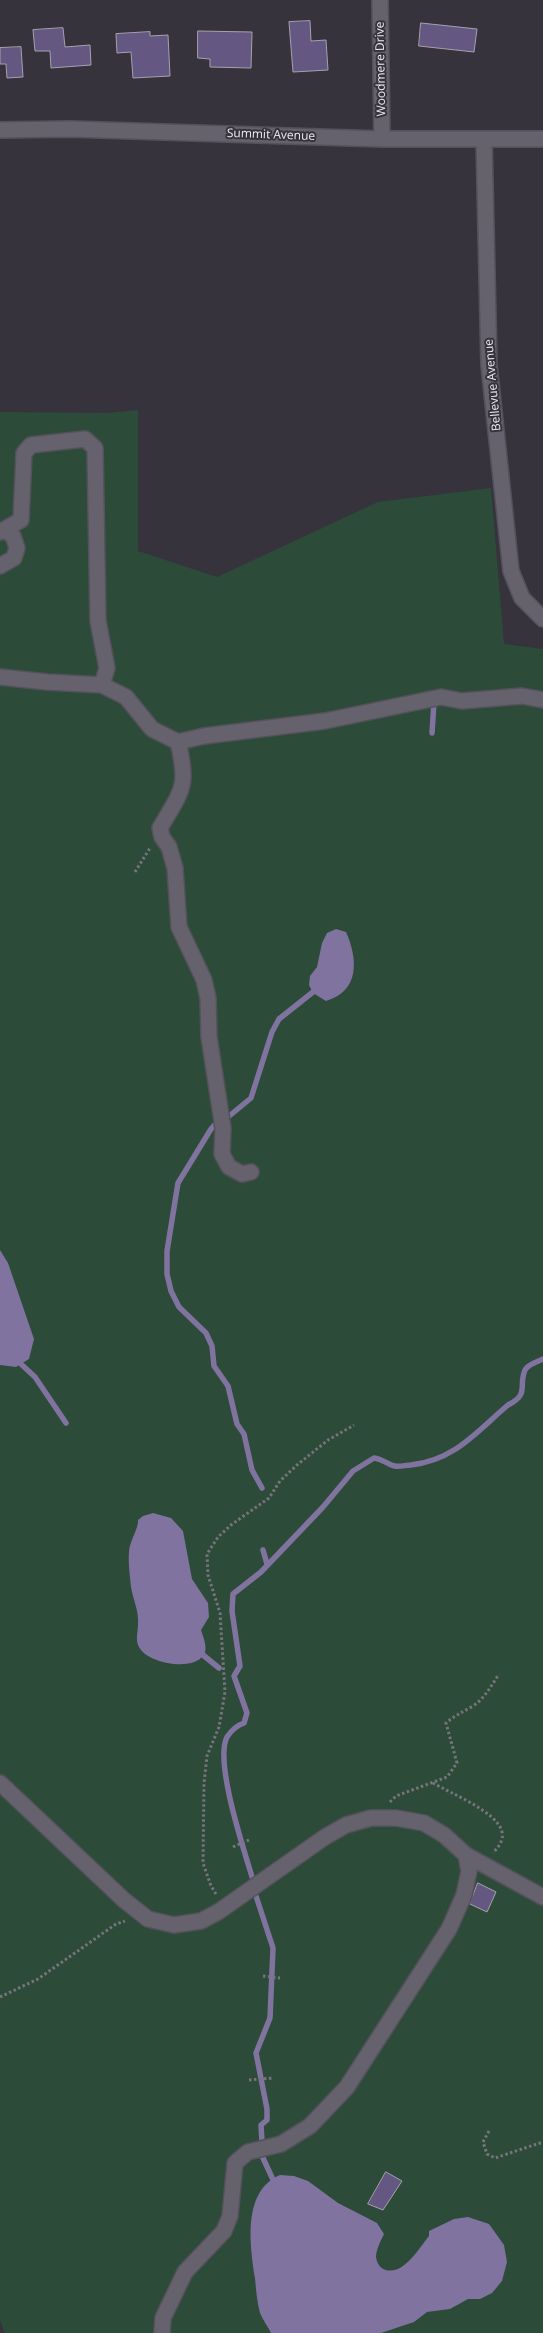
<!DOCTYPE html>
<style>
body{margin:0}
canvas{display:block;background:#36333d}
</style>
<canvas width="543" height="2333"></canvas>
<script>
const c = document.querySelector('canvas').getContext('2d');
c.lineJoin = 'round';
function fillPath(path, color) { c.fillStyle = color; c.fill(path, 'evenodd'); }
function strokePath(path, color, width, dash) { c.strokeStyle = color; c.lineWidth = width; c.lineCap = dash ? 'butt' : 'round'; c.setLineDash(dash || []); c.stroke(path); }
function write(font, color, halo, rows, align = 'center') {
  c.font = font + ' "Open Sans",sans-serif'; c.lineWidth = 4; c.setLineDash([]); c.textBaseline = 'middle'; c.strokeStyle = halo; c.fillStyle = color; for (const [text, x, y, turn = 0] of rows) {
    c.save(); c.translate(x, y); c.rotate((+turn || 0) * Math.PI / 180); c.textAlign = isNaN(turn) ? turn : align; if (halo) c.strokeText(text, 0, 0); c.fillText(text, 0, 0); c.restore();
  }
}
fillPath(new Path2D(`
 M138,410V551L217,577L378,502L491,488L504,644L543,649V2333H5L0,2320V412L107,413Z`), '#2c4b38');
fillPath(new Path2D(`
 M336,929L346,932C358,959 360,991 326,1001L313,993L309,985L310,976L317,967L322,943L327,933Z
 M0,1250L8,1263L34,1339L29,1359L16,1367L0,1365Z
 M153,1513L171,1518L183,1531L192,1579L208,1603L209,1617L201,1630C203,1636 207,1646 205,1652C198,1673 147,1664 139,1647C135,1640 138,1632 138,1624C139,1610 133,1600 131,1587C130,1576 128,1563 129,1552C129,1542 139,1528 138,1520L143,1516Z
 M280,2175L294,2176L308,2181L338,2203L377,2223L384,2234C381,2240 376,2250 376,2257C378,2272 392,2274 403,2266C413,2259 421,2246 429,2236V2231L454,2219L468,2217L489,2224L504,2245L507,2262L502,2281L492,2293L480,2299H468L450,2309L427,2312L414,2322L381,2333H271C268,2327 263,2320 260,2313C257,2302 256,2290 255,2278C250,2245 242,2191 280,2175Z`), '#80739f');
strokePath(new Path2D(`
 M432,733L434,702
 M228,1117L251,1098L272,1032L279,1019L318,988
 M218,1121L211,1129L178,1183L167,1251V1274L171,1291L179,1307L206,1333L212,1346L214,1366L228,1386L237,1424L244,1434L252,1470L262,1488
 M21,1364L35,1377L66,1423
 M263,1550L267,1564
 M201,1649L203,1655L219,1668
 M253,1880C245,1853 214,1762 227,1737C231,1731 238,1725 244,1723L247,1713L234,1676L240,1666L232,1611L233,1594L261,1572L323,1507L353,1471L374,1458C383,1459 388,1465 395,1466C400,1467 406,1465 411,1465C455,1460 476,1432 508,1405C530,1394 518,1386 525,1370C528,1364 537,1362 543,1359
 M256,1896L273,1948L270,2018L256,2053L267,2109V2120L261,2125L263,2158L275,2184`), '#80739f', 5.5);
const building = new Path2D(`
 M310,21L311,41L326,40L328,70L293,72L289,22Z
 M421,23L477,29L474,52L419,46Z
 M63,28L65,47L90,45L91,65L51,68L50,51H35L33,30Z
 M198,31L252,32L251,68L210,67V59L198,58Z
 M150,32V36L168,35L170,76L133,78L131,52L117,53L116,34Z
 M21,47L23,77L7,78L6,64H0V48Z
 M478,1883L496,1892L487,1912L470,1904Z
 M386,2172L402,2181L383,2210L368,2204Z`);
fillPath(building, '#645882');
strokePath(building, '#a5a2ae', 1);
const minor = new Path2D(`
 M380,0L382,139
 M0,130L70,129L382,139H543
 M484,139L489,365L511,571L522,598L543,619
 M0,532L21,520L24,453L31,445L85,439L95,448L98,621L107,668L102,685L47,682L0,677
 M0,566L14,558L17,548L13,536L5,530
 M102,685L126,697L152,729L178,742L204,736L325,721L441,697L462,701L522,696L543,700
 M178,742C189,787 182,790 160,828L162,837L169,847L175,868L179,927L204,980L208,998L209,1037L223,1128L222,1154L229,1167L242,1174L251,1172
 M0,1783L124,1900L148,1919L174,1925L201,1921L218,1912L325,1837L346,1825L371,1818H396L424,1823L444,1835L466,1855L469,1871L464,1895L449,1929L347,2087L310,2126L281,2144L248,2152L235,2163L230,2216L224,2231L185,2272L163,2318L162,2333
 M466,1855L543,1897`);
strokePath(minor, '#53515a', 18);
strokePath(new Path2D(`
 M135,872L150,848
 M433,1783C450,1793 498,1812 502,1832C504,1841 498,1847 493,1853
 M390,1802L396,1796L447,1777L457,1763L446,1723C455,1715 463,1712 473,1706C485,1698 491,1686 499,1674
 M233,1847L249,1840
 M216,1894L211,1886L203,1863L204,1783L207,1756L219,1727L225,1692L220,1613L208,1575L207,1554L218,1537L231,1525L269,1498L280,1481L297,1465L328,1440L354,1425
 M263,1976L280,1978
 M0,1997L38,1979L116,1924L125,1921
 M249,2080L273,2078
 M489,2131L483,2142L487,2154L495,2158L543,2142`), '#77747d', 3, [2.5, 2.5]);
strokePath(minor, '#65626d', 15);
write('12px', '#edecf2', '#36333d', [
 ["Woodmere Drive",381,69,-91],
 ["Summit Avenue",271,135,2],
 ["Bellevue Avenue",493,385,-95]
]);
</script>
